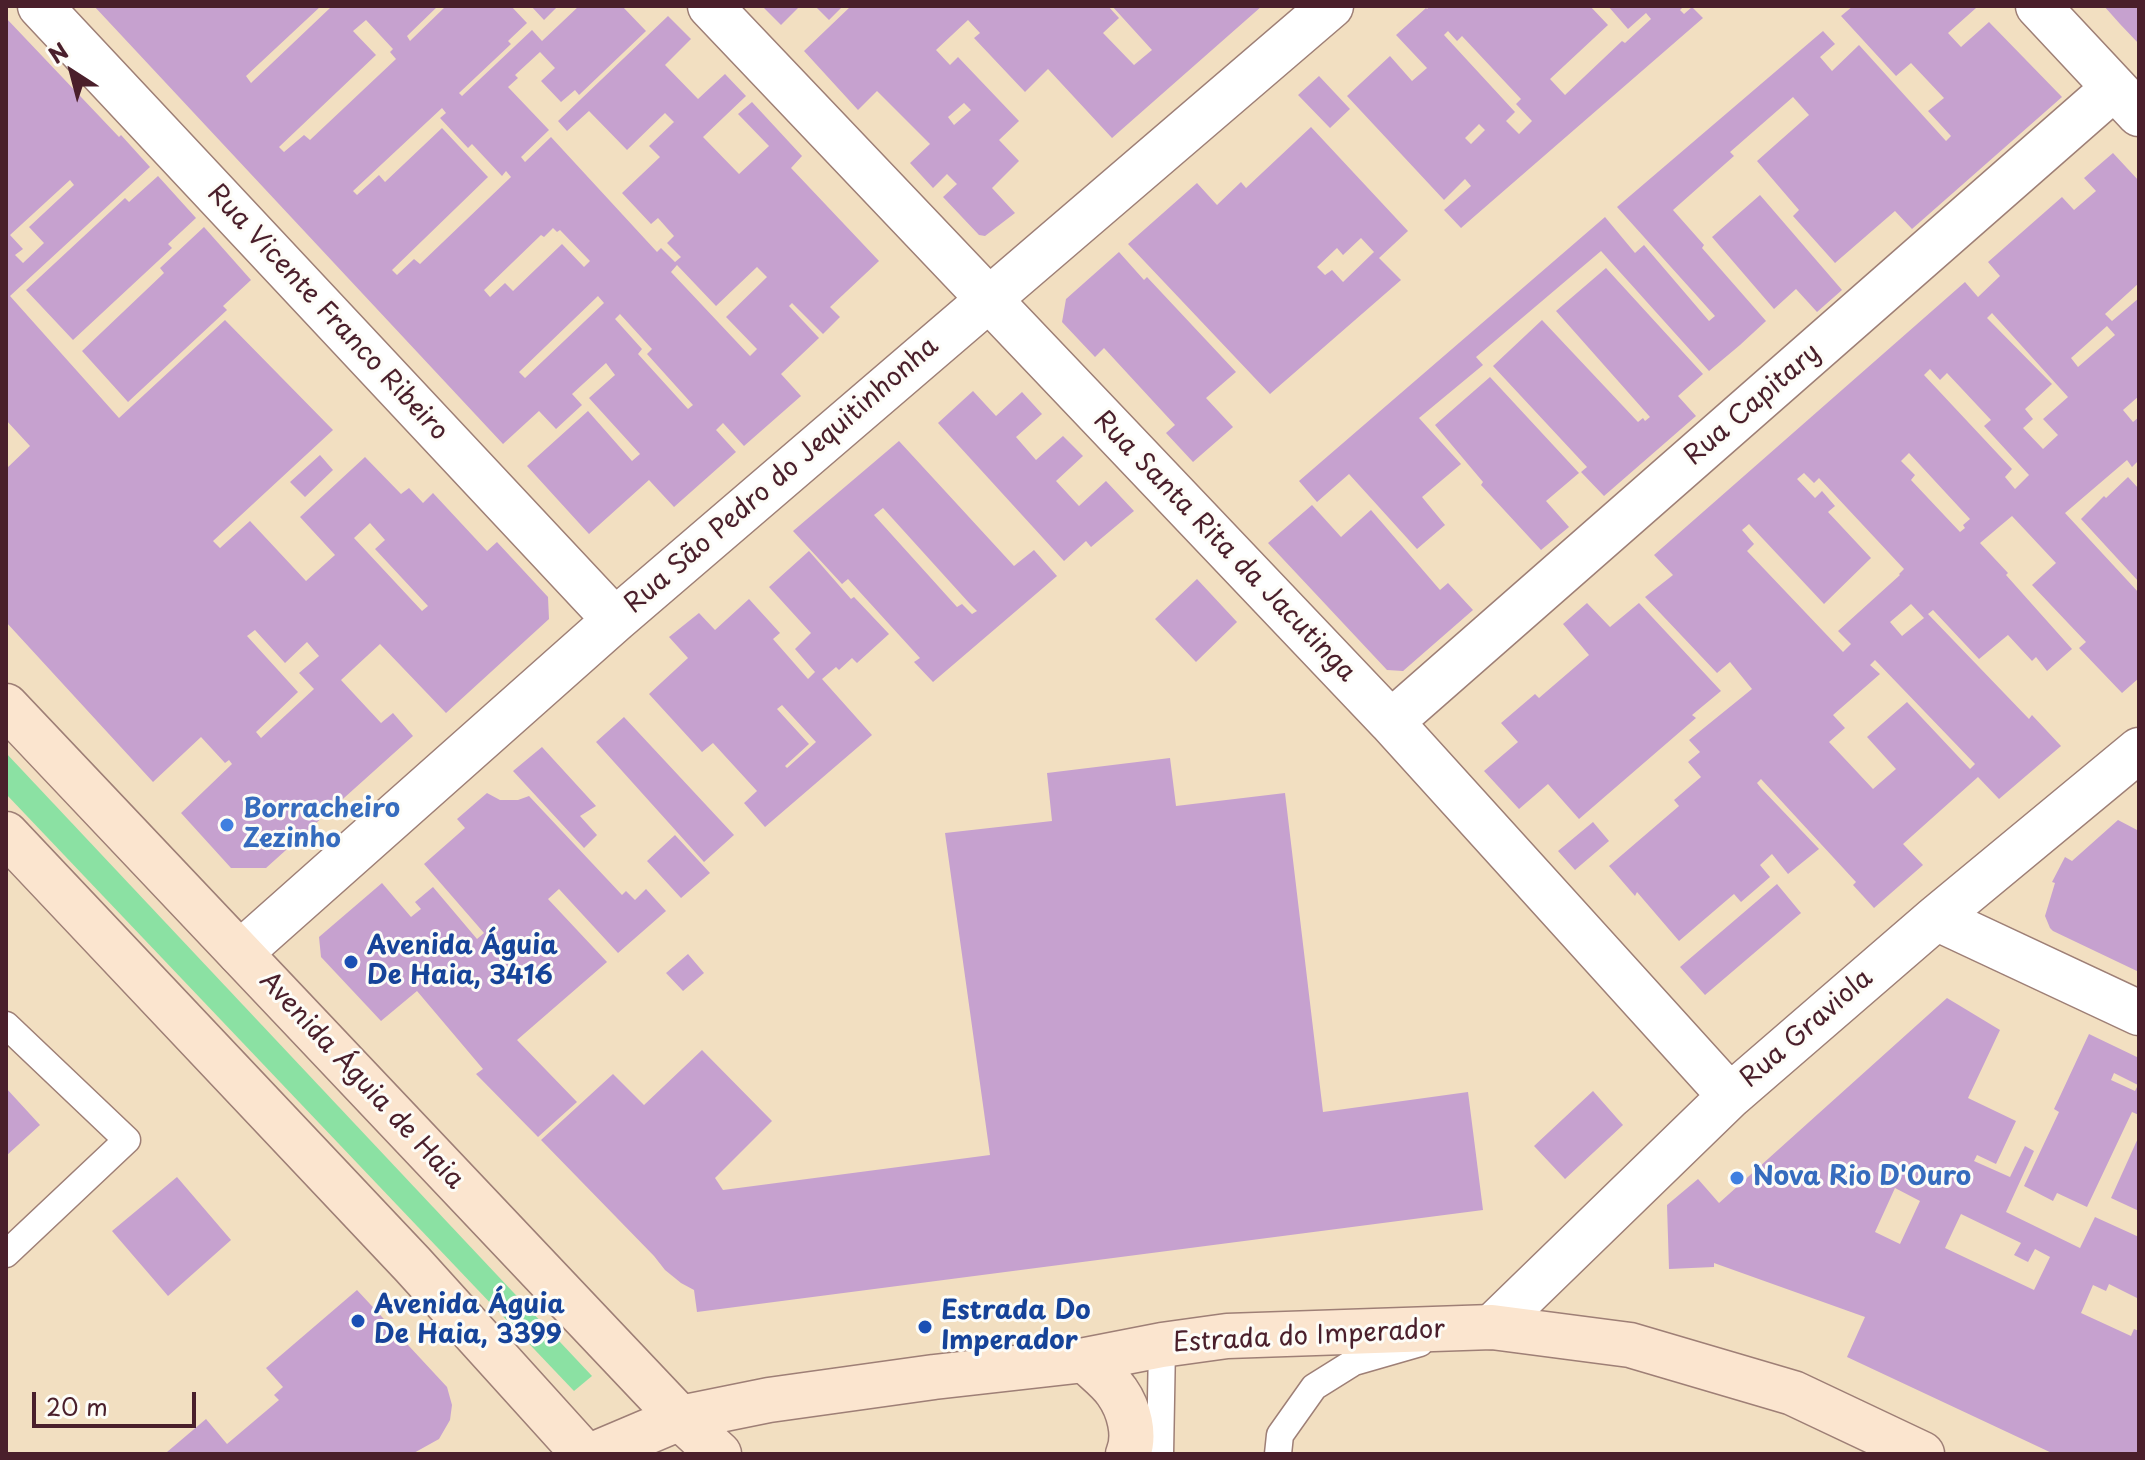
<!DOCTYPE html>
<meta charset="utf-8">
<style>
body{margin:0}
#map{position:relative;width:2145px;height:1460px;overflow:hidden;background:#f2dfc1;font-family:"Playpen Sans",sans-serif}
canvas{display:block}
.frame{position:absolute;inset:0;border:8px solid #4a1f2b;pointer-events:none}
.north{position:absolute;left:32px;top:32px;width:80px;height:80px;-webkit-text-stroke:6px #fdfcf7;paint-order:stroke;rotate:324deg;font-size:22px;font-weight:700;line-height:32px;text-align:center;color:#4a1f2b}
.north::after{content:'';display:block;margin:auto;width:28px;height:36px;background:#4a1f2b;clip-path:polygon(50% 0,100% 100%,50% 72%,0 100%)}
.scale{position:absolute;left:32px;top:1392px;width:164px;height:36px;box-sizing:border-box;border:4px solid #4a1f2b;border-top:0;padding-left:10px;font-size:24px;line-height:28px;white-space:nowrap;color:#4a1f2b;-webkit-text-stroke:6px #fdfcf7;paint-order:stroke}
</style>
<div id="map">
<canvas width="2145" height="1460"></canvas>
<div class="frame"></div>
<div class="north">N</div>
<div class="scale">20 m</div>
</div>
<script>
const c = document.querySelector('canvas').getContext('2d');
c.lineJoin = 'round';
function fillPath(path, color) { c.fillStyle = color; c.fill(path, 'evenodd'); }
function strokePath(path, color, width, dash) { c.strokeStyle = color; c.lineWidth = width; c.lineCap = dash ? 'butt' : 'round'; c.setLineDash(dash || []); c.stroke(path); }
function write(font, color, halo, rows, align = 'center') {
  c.font = font + ' "Playpen Sans",sans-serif'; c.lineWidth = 6; c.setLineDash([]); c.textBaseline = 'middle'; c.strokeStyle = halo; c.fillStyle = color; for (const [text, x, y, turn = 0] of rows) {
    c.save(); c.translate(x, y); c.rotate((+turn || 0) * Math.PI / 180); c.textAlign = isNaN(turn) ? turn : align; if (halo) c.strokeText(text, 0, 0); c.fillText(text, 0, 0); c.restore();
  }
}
fillPath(new Path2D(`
 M6,753L592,1376L574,1391L6,794Z`), '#8be1a3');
fillPath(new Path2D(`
 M94,6H321L246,76L251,83L330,8L328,6H438L407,36L410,41L446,6H511L527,23L508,41L511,44L459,93L462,96L532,30L542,41L579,6H622L646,31L579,95L575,90L561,102L541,81L555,68L540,52L515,75L518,78L508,87L549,130L521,157L525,162L551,137L657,252L661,248L675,262L681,257L667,243L674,236L658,218L651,224L622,193L660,157L649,146L674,122L665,113L627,150L589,111L567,131L558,121L668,16L691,39L665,65L698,99L725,74L746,96L703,137L739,174L769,146L738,114L752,102L802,156L791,168L879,261L830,307L840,317L823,334L792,303L789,306L819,338L781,374L801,396L744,446L723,423L716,430L736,452L674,507L649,480L589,534L527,466L588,411L632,461L640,454L589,398L615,375L606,363L572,394L582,405L556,429L539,411L503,444ZM366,20L393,49L390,52L396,59L310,140L304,135L284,152L279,147L376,55L353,31ZM442,108L446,113L440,118L468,148L472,144L502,176L506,171L511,177L420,264L414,259L397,275L392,270L488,177L442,128L385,182L379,175L357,195L353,191ZM553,228L557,232L560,230L590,261L584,267L562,244L513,291L505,283L490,297L484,290L541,235L544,237ZM677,265L716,306L757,267L767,277L726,317L757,349L750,356L671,272ZM598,296L604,303L525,378L519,372ZM620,314L652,349L647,354L693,405L688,409L638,354L642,349L615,319Z
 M531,6H558L544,20Z
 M762,6H800L781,25Z
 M815,6H843L829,20Z
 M851,6H1108L1119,18L1103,33L1134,65L1152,50L1112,6H1262L1112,138L1048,69L1025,92L974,38L980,33L968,20L936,50L950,65L958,57L1019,121L999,140L1019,161L992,188L1015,213L985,236L979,235L943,197L957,184L947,174L933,188L910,163L930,144L877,91L858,110L804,51ZM964,103L971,110L954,125L948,117Z
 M1430,6H1590L1608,25L1550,79L1565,95L1622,41L1625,43L1651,19L1646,13L1628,29L1608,6H1684L1680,10L1684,14L1692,7L1703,18L1461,228L1444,210L1471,186L1465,179L1444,200L1347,96L1390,56L1412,81L1427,68L1396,35L1426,8L1427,9ZM1448,31L1457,41L1462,36L1521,99L1516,104L1532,121L1519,134L1506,121L1515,112L1444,35ZM1479,124L1485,130L1471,144L1465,138Z
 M1853,6H1974L1976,8L1948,33L1961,47L1989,22L2062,97L1912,229L1895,211L1835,263L1793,216L1799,210L1757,161L1809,115L1793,97L1730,152L1734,156L1673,210L1704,245L1702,248L1766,321L1740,345L1709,371L1601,251L1476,357L1483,365L1419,418L1461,464L1422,497L1445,525L1417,549L1349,474L1317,502L1299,481L1605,217L1635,253L1644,245L1709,321L1715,316L1617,207L1823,31L1835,44L1820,57L1832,71L1859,45L1946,141L1951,136L1928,111L1944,98L1911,63L1896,76L1841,16Z
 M2104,6H2139V44L2120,24Z
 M6,18L119,137L121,135L150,167L10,296L119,418L225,320L333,430L213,541L220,548L250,521L306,581L335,555L300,517L365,457L401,494L409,488L423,503L433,493L487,551L497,542L548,597L549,619L446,713L380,644L341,680L381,723L393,713L413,736L266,868H231L181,813L232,764L229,760L225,763L201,737L153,782L6,622V469L30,446L6,420ZM70,180L74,185L29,227L44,243L23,263L15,255L23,249L10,235ZM370,523L385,540L375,549L428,606L422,611L354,538ZM255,630L285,663L307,642L319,656L299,673L314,689L261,738L256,732L298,692L247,636Z
 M1319,76L1350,109L1330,128L1298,95Z
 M1311,127L1408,231L1379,258L1401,280L1270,394L1128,244L1197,183L1217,205L1241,182L1246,188ZM1361,238L1374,252L1343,282L1332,270L1325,275L1317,267L1337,248L1343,255Z
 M2113,153L2139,181V283L2105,314L2112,321L2139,298V396L2123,410L2133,422L2139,417V460L2132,467L2127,460L2065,513L2139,593V678L2122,693L2079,648L2086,642L2032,585L2056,563L2012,516L1980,543L2008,573L2006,575L2072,649L2047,671L2036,657L2032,661L2008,635L1979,659L1933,610L1928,614L2029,719L2032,715L2061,746L1999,799L1978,777L1903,844L1923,865L1874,908L1853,885L1856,882L1761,779L1757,783L1761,788L1819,849L1788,874L1772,854L1760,865L1770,877L1741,902L1734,894L1679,941L1637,892L1635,896L1609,866L1679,806L1674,800L1701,777L1688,762L1700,752L1689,740L1752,689L1730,662L1717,673L1645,597L1673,575L1654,555L1965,282L1978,297L2000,276L1988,262L2062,197L2074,210L2096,191L2084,178ZM1992,313L2068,397L2043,419L2058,435L2043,449L2023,428L2033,419L2025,409L2052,384L1987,318ZM2107,326L2115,335L2078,367L2071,358ZM1930,369L1940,380L1947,373L1991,420L1984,426L2029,475L2015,489L2005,477L2012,469L1924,375ZM1909,453L1970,519L1963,525L1965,528L1960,532L1911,480L1915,475L1901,461ZM1804,473L1814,483L1819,478L1904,569L1899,574L1900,575L1838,631L1851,644L1843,652L1747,551L1754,544L1742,530L1749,524L1824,604L1871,558L1828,512L1835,506L1822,491L1815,498L1797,479ZM1911,604L1924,618L1902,636L1890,622ZM1875,660L1975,764L1970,769L1907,702L1867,737L1896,769L1873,789L1829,742L1845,728L1833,715L1880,674L1870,665Z
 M158,176L196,218L168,244L172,248L73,340L26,290L125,198L129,202Z
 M1760,195L1842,290L1817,312L1796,289L1774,309L1712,237Z
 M204,227L251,280L223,306L227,310L128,402L82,351L164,273L160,268Z
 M1119,252L1144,280L1147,277L1236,372L1206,398L1233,427L1193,462L1166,433L1175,425L1104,348L1095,357L1062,322L1066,299Z
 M1606,268L1703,374L1678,396L1696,416L1604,496L1581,472L1587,467L1493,366L1542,320L1638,422L1643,418L1645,421L1650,417L1556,311Z
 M1490,377L1579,473L1546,501L1569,527L1541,550L1481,485L1483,482L1435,425Z
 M973,391L996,416L1022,392L1042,414L1016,437L1036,460L1063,436L1083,456L1056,481L1079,506L1106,481L1134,511L1091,547L1086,541L1064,561L938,423Z
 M899,441L1014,566L1034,550L1057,576L933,682L914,662L920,658L848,579L842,584L793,531ZM883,508L970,604L977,611L972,614L962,604L957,607L874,515Z
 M320,455L333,470L305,497L290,482Z
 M2128,477L2139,489V582L2081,519L2104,496L2106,498Z
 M1312,505L1341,537L1371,510L1440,590L1448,583L1473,610L1403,671L1387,670L1268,543Z
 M809,551L851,599L854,597L889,634L857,663L852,658L839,670L836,667L822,679L872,735L765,827L744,803L757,791L713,743L702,752L649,694L688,658L669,637L699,613L715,630L749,599L780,633L773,639L808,679L815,672L795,649L811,633L769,587ZM782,705L816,742L787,768L785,766L809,744L777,709Z
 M1197,579L1237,622L1196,662L1155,619Z
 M1587,603L1610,627L1639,603L1721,691L1692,715L1696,718L1579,819L1548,784L1519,809L1484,771L1518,742L1501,723L1535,694L1539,698L1589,655L1563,624Z
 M624,717L734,835L704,862L596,742Z
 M542,747L596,806L580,816L597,835L584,848L513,771Z
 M1170,758L1176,806L1285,793L1323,1112L1468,1092L1483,1210L697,1312L694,1290L681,1283L665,1270L654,1256L541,1140L613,1074L644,1105L702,1050L772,1121L715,1178L723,1190L990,1155L945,833L1052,821L1047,773Z
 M487,793L500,800H518L529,796L622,895L626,891L635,900L646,889L666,911L618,953L559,889L548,899L607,962L517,1040L577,1102L538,1137L476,1074L483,1069L417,991L381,1021L321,957L319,937L382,883L411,917L421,909L415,902L433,887L477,939L484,933L424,864L465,828L457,819Z
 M2118,820L2139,831V972L2053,931L2050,928L2045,916L2055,883L2052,882L2065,857L2072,861Z
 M1593,822L1609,841L1575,870L1558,851Z
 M675,835L710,873L681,898L647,861Z
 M1777,884L1801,913L1705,995L1680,967Z
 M688,954L704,973L683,991L666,973Z
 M1947,998L2000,1030L1968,1098L2016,1121L1996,1164L1977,1155L1974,1161L2010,1177L2025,1146L2034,1151L2006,1212L2080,1248L2095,1217L2139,1237V1299L2109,1284L2106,1291L2093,1285L2081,1313L2131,1336L2134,1329L2139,1331V1454H2054L1847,1357L1865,1317L1714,1263V1267L1669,1269L1667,1205L1698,1179L1719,1203ZM1895,1188L1920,1201L1900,1244L1875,1232ZM1961,1214L2021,1243L2014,1255L2028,1262L2035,1249L2050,1257L2034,1290L1945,1248Z
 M2089,1034L2139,1058V1115L2132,1112L2087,1207L2057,1193L2053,1201L2024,1186L2059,1112L2054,1109ZM2114,1073L2138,1085L2135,1091L2111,1080Z
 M6,1088L40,1125L6,1156Z
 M1593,1091L1623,1125L1565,1179L1534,1146Z
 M2139,1136V1211L2111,1198Z
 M177,1177L231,1240L168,1296L112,1231Z
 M357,1290L447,1387L452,1405L450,1420L439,1439L412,1454H168L167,1452L206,1419L227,1444L279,1400L274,1395L283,1387L266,1368Z`), '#c6a1cf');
const lane = new Path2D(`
 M6,1025L127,1140L6,1254
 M1160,1454L1162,1345
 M1278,1454L1280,1435L1314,1387L1354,1362L1420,1343`);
const street = new Path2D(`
 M40,6L615,620
 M710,6L1391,722L1730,1096
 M2038,6L2139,114
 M1391,722L2114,88
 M1936,918L2139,1013
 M240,953L615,620L1331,6
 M1492,1327L1730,1096L1936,918L2139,750`);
const secondary = new Path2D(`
 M6,706L680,1418L719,1454
 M6,834L413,1265L584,1454
 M1085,1360C1095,1370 1109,1380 1117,1392C1129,1409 1136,1435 1128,1454
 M595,1454L680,1418L769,1400L934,1377L1085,1360L1162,1345L1227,1336L1492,1327L1630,1345L1793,1393L1922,1454`);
strokePath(lane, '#9e7f76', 29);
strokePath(street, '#9e7f76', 47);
strokePath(secondary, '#9e7f76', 47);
strokePath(lane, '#fff', 26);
strokePath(street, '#fff', 44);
strokePath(secondary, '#fbe5cf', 44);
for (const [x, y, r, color] of [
 [227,825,8,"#3f7fe0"],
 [351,962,8,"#1a4fb4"],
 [1737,1178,8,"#3f7fe0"],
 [358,1321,8,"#1a4fb4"],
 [925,1327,8,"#1a4fb4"]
]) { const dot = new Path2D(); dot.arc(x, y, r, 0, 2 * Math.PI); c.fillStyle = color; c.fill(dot); strokePath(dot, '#fdfcf7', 3); }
write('26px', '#4a1f2b', '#fdfcf7', [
 ["Rua Vicente Franco Ribeiro",327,313,47],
 ["Rua Capitary",1753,405,-41],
 ["Rua São Pedro do Jequitinhonha",782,476,-41],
 ["Rua Santa Rita da Jacutinga",1224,547,46],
 ["Rua Graviola",1807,1029,-41],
 ["Avenida Águia de Haia",361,1081,47],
 ["Estrada do Imperador",1309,1337,-3]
]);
write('bold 26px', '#366cbe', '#fdfcf7', [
 ["Borracheiro",243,810],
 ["Zezinho",243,840],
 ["Nova Rio D'Ouro",1753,1178]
], 'left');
write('bold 26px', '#164399', '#fdfcf7', [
 ["Avenida Águia",367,947],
 ["De Haia, 3416",367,977],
 ["Avenida Águia",374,1306],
 ["De Haia, 3399",374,1336],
 ["Estrada Do",941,1312],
 ["Imperador",941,1342]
], 'left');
</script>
